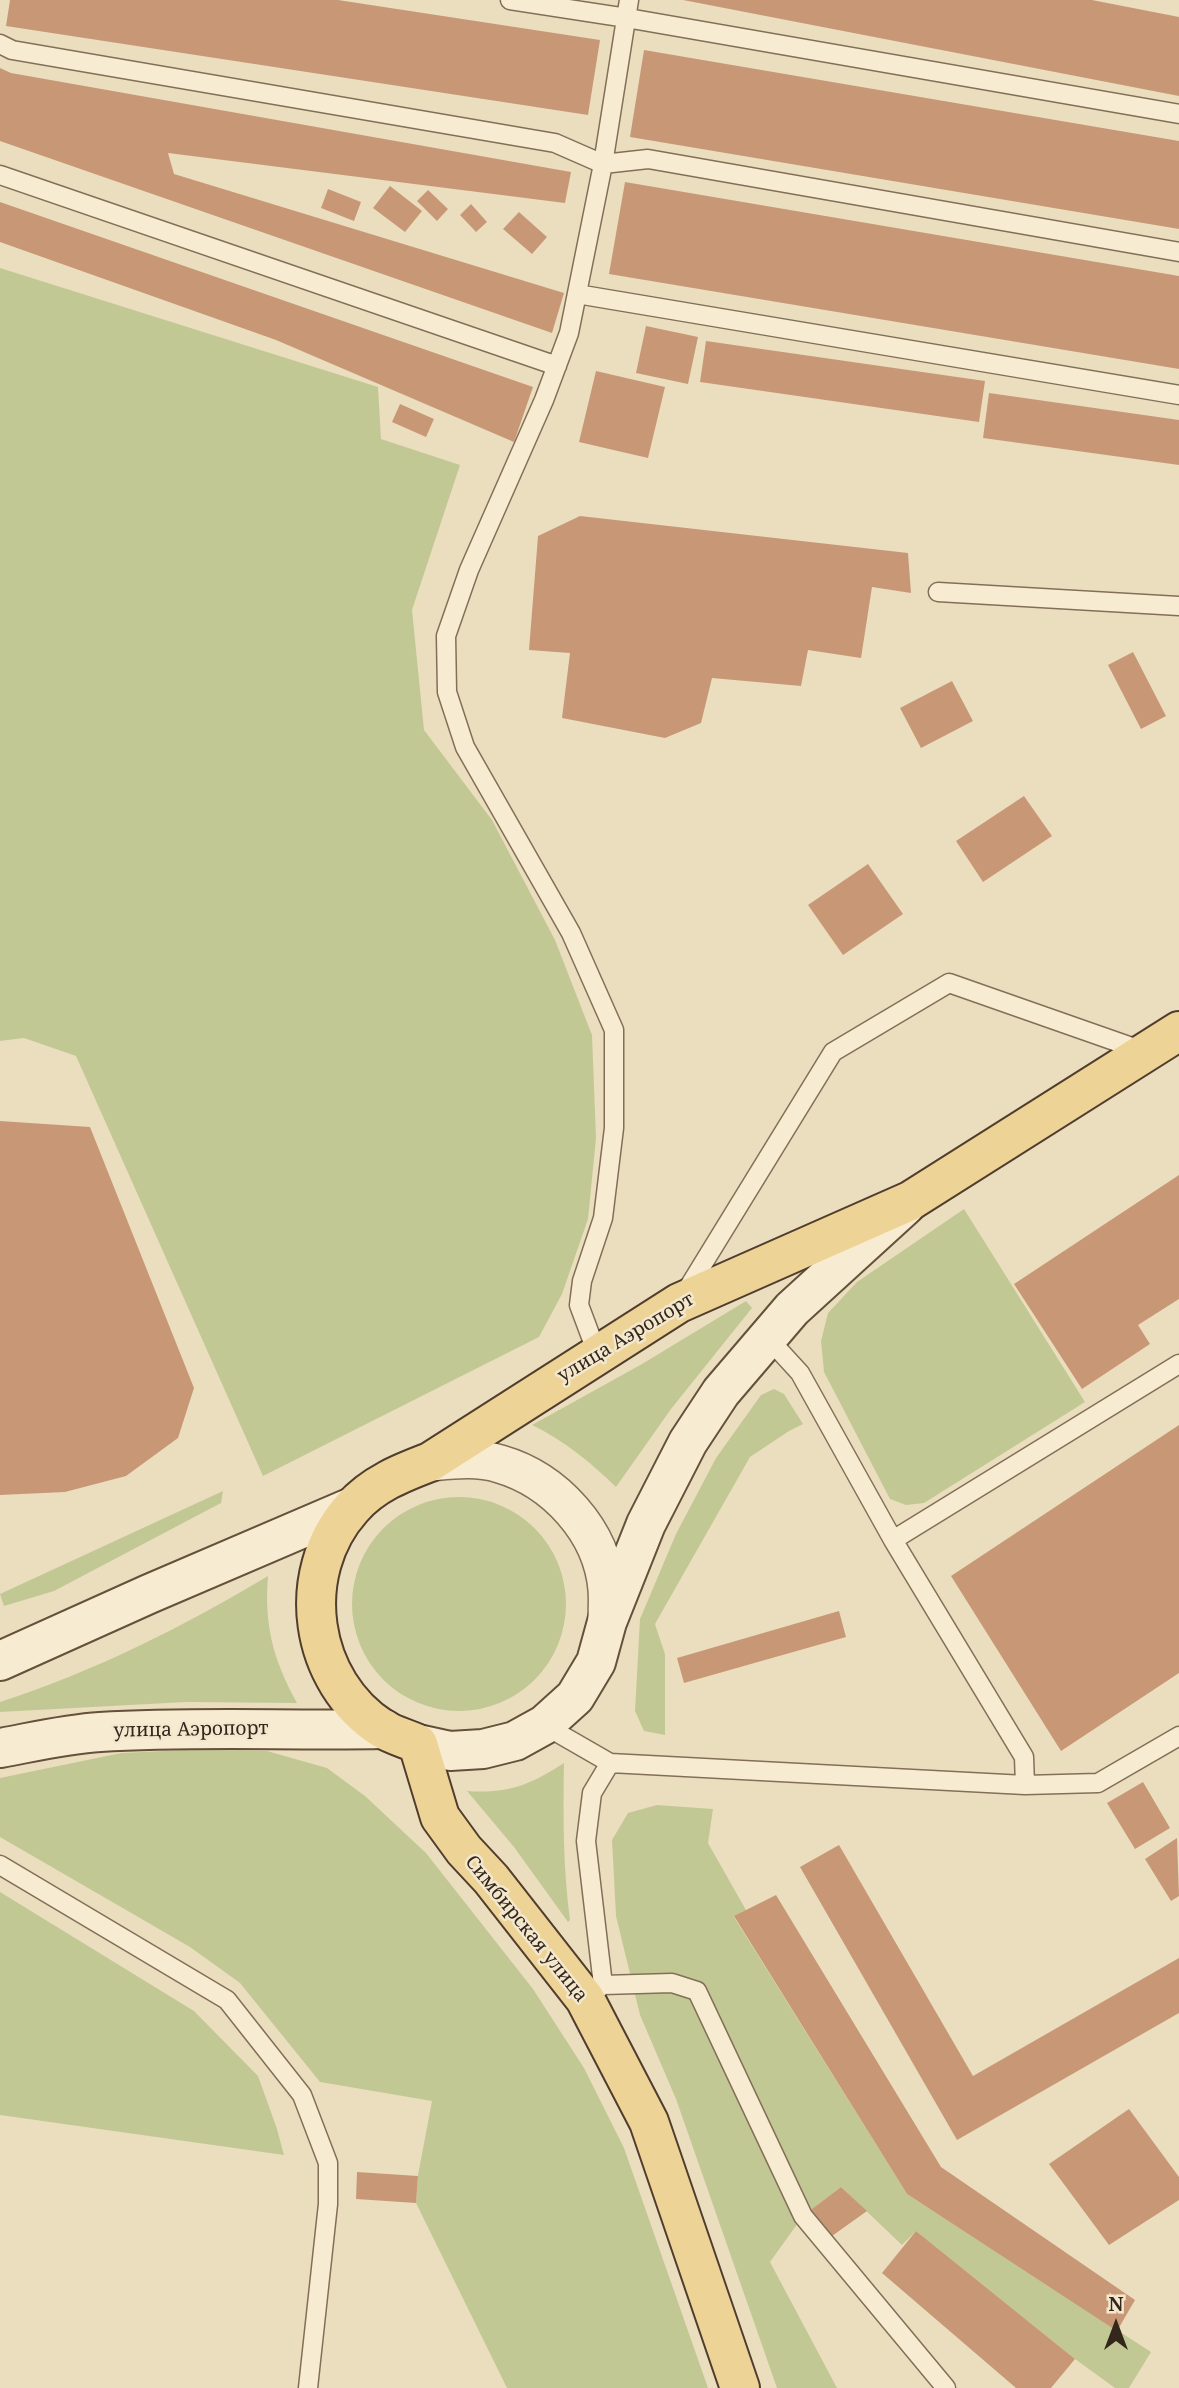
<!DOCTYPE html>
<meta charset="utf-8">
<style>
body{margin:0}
#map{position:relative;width:1179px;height:2388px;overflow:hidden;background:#ebdebf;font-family:"Noto Serif",serif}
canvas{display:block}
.north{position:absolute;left:1081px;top:2290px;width:70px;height:70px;-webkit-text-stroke:5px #f3e8ce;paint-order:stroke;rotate:0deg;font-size:19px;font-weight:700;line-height:28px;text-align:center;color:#33271c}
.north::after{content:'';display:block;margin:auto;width:24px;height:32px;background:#33271c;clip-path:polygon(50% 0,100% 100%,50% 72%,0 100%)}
</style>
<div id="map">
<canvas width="1179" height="2388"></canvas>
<div class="north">N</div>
</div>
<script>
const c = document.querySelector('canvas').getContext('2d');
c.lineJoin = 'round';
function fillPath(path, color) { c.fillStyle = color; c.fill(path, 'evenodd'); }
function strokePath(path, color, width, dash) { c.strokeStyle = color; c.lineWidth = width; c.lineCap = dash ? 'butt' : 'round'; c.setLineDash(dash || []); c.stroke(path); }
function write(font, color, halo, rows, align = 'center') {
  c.font = font + ' "Noto Serif",serif'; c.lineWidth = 5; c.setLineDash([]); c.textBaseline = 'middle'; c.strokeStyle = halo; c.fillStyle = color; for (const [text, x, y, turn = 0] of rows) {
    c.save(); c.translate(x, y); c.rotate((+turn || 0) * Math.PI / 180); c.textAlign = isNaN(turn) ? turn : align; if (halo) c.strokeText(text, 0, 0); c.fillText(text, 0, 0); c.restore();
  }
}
fillPath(new Path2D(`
 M0,268L378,387L381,439L460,465L412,610L424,730L492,820L555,940L592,1035L596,1138L588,1219L562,1294L539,1337L263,1476L76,1056L24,1038L0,1041Z
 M964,1209L1085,1402L924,1503L906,1505L890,1499L824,1372L821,1341L828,1313L857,1282Z
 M746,1301L752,1308L671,1409L616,1487C590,1462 565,1441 532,1425L642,1364Z
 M774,1389L784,1394L803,1424L789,1431L750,1457L655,1624L665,1654V1735L644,1731L635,1711L640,1619L676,1534L716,1458L761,1395Z
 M223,1491L221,1503L54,1591L4,1606L0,1594Z
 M352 1604a107 107 0 1 1 214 0a107 107 0 1 1-214 0Z
 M268,1576C264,1625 273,1659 297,1703L186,1702L0,1712V1702C93,1672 185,1626 268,1576Z
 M207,1749L267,1751L327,1768L365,1796L426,1853L533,1989L584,2068L624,2148L708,2388H507L416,2203L418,2175L432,2101L320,2082L240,1983L190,1947L0,1837V1778L121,1753Z
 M564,1763C563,1815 563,1868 570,1920L568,1922L514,1847L467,1791C508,1794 530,1785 564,1763Z
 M657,1805L713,1809L708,1843L746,1910L734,1917L907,2194L1151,2352L1129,2388H1115L1075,2359L916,2231L902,2245L841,2187L803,2216L770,2262L837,2388H777L676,2099L640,2015L616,1916L612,1840L628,1813Z
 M0,1892L194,2011L258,2076L277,2129L284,2155L0,2115Z`), '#c2c894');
fillPath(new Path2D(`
 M10,0H338L600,40L588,115L6,26Z
 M683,0H1092L1179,17V96Z
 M644,50L1179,141V229L630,137Z
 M0,68L11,73L571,172L565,203L168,153L174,174L564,293L552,333L0,141Z
 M625,182L1179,276V369L609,274Z
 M390,186L422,211L405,232L373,208Z
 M328,189L361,202L354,221L321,208Z
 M428,190L448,209L437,221L417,201Z
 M0,202L533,387L514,442L276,340L0,242Z
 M471,204L487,222L476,232L460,215Z
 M519,212L547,237L532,254L503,229Z
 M646,326L698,337L688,384L636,373Z
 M706,341L985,381L979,422L700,382Z
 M596,371L665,387L648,458L579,442Z
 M989,393L1179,420V465L983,438Z
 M400,404L434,419L426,437L392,422Z
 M580,516L908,553L911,593L872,587L861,658L808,650L801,686L712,678L701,723L665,738L562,718L570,653L529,650L538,536Z
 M1133,652L1166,716L1141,729L1108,665Z
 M952,681L973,721L921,748L900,708Z
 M1024,796L1052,836L983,882L956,841Z
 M868,864L903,914L843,955L808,905Z
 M0,1121L90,1127L194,1388L178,1438L126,1476L65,1492L0,1495Z
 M1179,1175V1299L1138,1325L1150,1344L1082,1389L1014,1284Z
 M1179,1425V1673L1061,1751L951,1576Z
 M839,1611L846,1637L684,1683L677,1658Z
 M1143,1782L1170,1828L1135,1849L1107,1803Z
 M1177,1838L1179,1896L1171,1901L1145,1859Z
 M839,1845L973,2076L1179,1958V2013L957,2140L800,1867Z
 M776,1895L941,2167L1135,2300L1117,2331L907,2194L734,1916Z
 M1129,2109L1179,2177V2200L1109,2245L1049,2164Z
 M357,2172L418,2176L416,2203L356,2199Z
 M841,2187L867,2211L832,2236L808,2212Z
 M916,2231L1075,2359L1051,2388H1016L882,2273Z`), '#c89876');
const lane = new Path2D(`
 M510,0L627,18L1179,114
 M0,44L12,50L555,143L603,164L648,159L1179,252
 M0,175L557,366
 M577,294L1179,395
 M938,592L1179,606
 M685,1293L833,1052L949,983L1143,1051
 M597,1353L579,1305L582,1281L603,1218L614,1128V1030L571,933L465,747L447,692L446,636L469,570L544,400L569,333L603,164L629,0
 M893,1540L1179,1364
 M544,1725L610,1763L1025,1785L1024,1757L893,1540L800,1373L767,1337
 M1025,1785L1098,1783L1179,1736
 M0,1865L227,2000L302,2095L328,2163V2204L308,2388
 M603,1985L672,1983L697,1991L803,2216L946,2388
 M595,1991L603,1985L586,1841L592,1793L610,1763`);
const street = new Path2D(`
 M430,1462C453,1460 477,1457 500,1464C555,1480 602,1531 607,1589C608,1600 607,1611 607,1622`);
const secondary = new Path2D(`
 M0,1661L149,1594L352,1507
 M418,1744L450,1751L483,1749L515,1741L544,1725L575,1697L596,1662L607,1622L646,1524L688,1442L721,1392L792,1309L906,1205
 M0,1748C33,1742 67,1734 100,1732C195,1726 289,1731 384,1729`);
const primary = new Path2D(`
 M740,2388L649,2122L585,1999L491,1879L464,1850L440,1817L418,1744C407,1739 393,1735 383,1729C309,1682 293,1574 352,1508C373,1484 401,1473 430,1462L679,1303L910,1201L1179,1031`);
strokePath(lane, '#836f58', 21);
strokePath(street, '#836f58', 40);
strokePath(secondary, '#64503b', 42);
strokePath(primary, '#503d2d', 42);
strokePath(lane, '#f7ecd1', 18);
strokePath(street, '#f7ecd1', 37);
strokePath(secondary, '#f7ecd1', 38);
strokePath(primary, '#eed397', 38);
write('19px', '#33271c', '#f3e8ce', [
 ["улица Аэропорт",626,1338,-31],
 ["улица Аэропорт",191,1730,-1],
 ["Симбирская улица",526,1929,51]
]);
</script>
